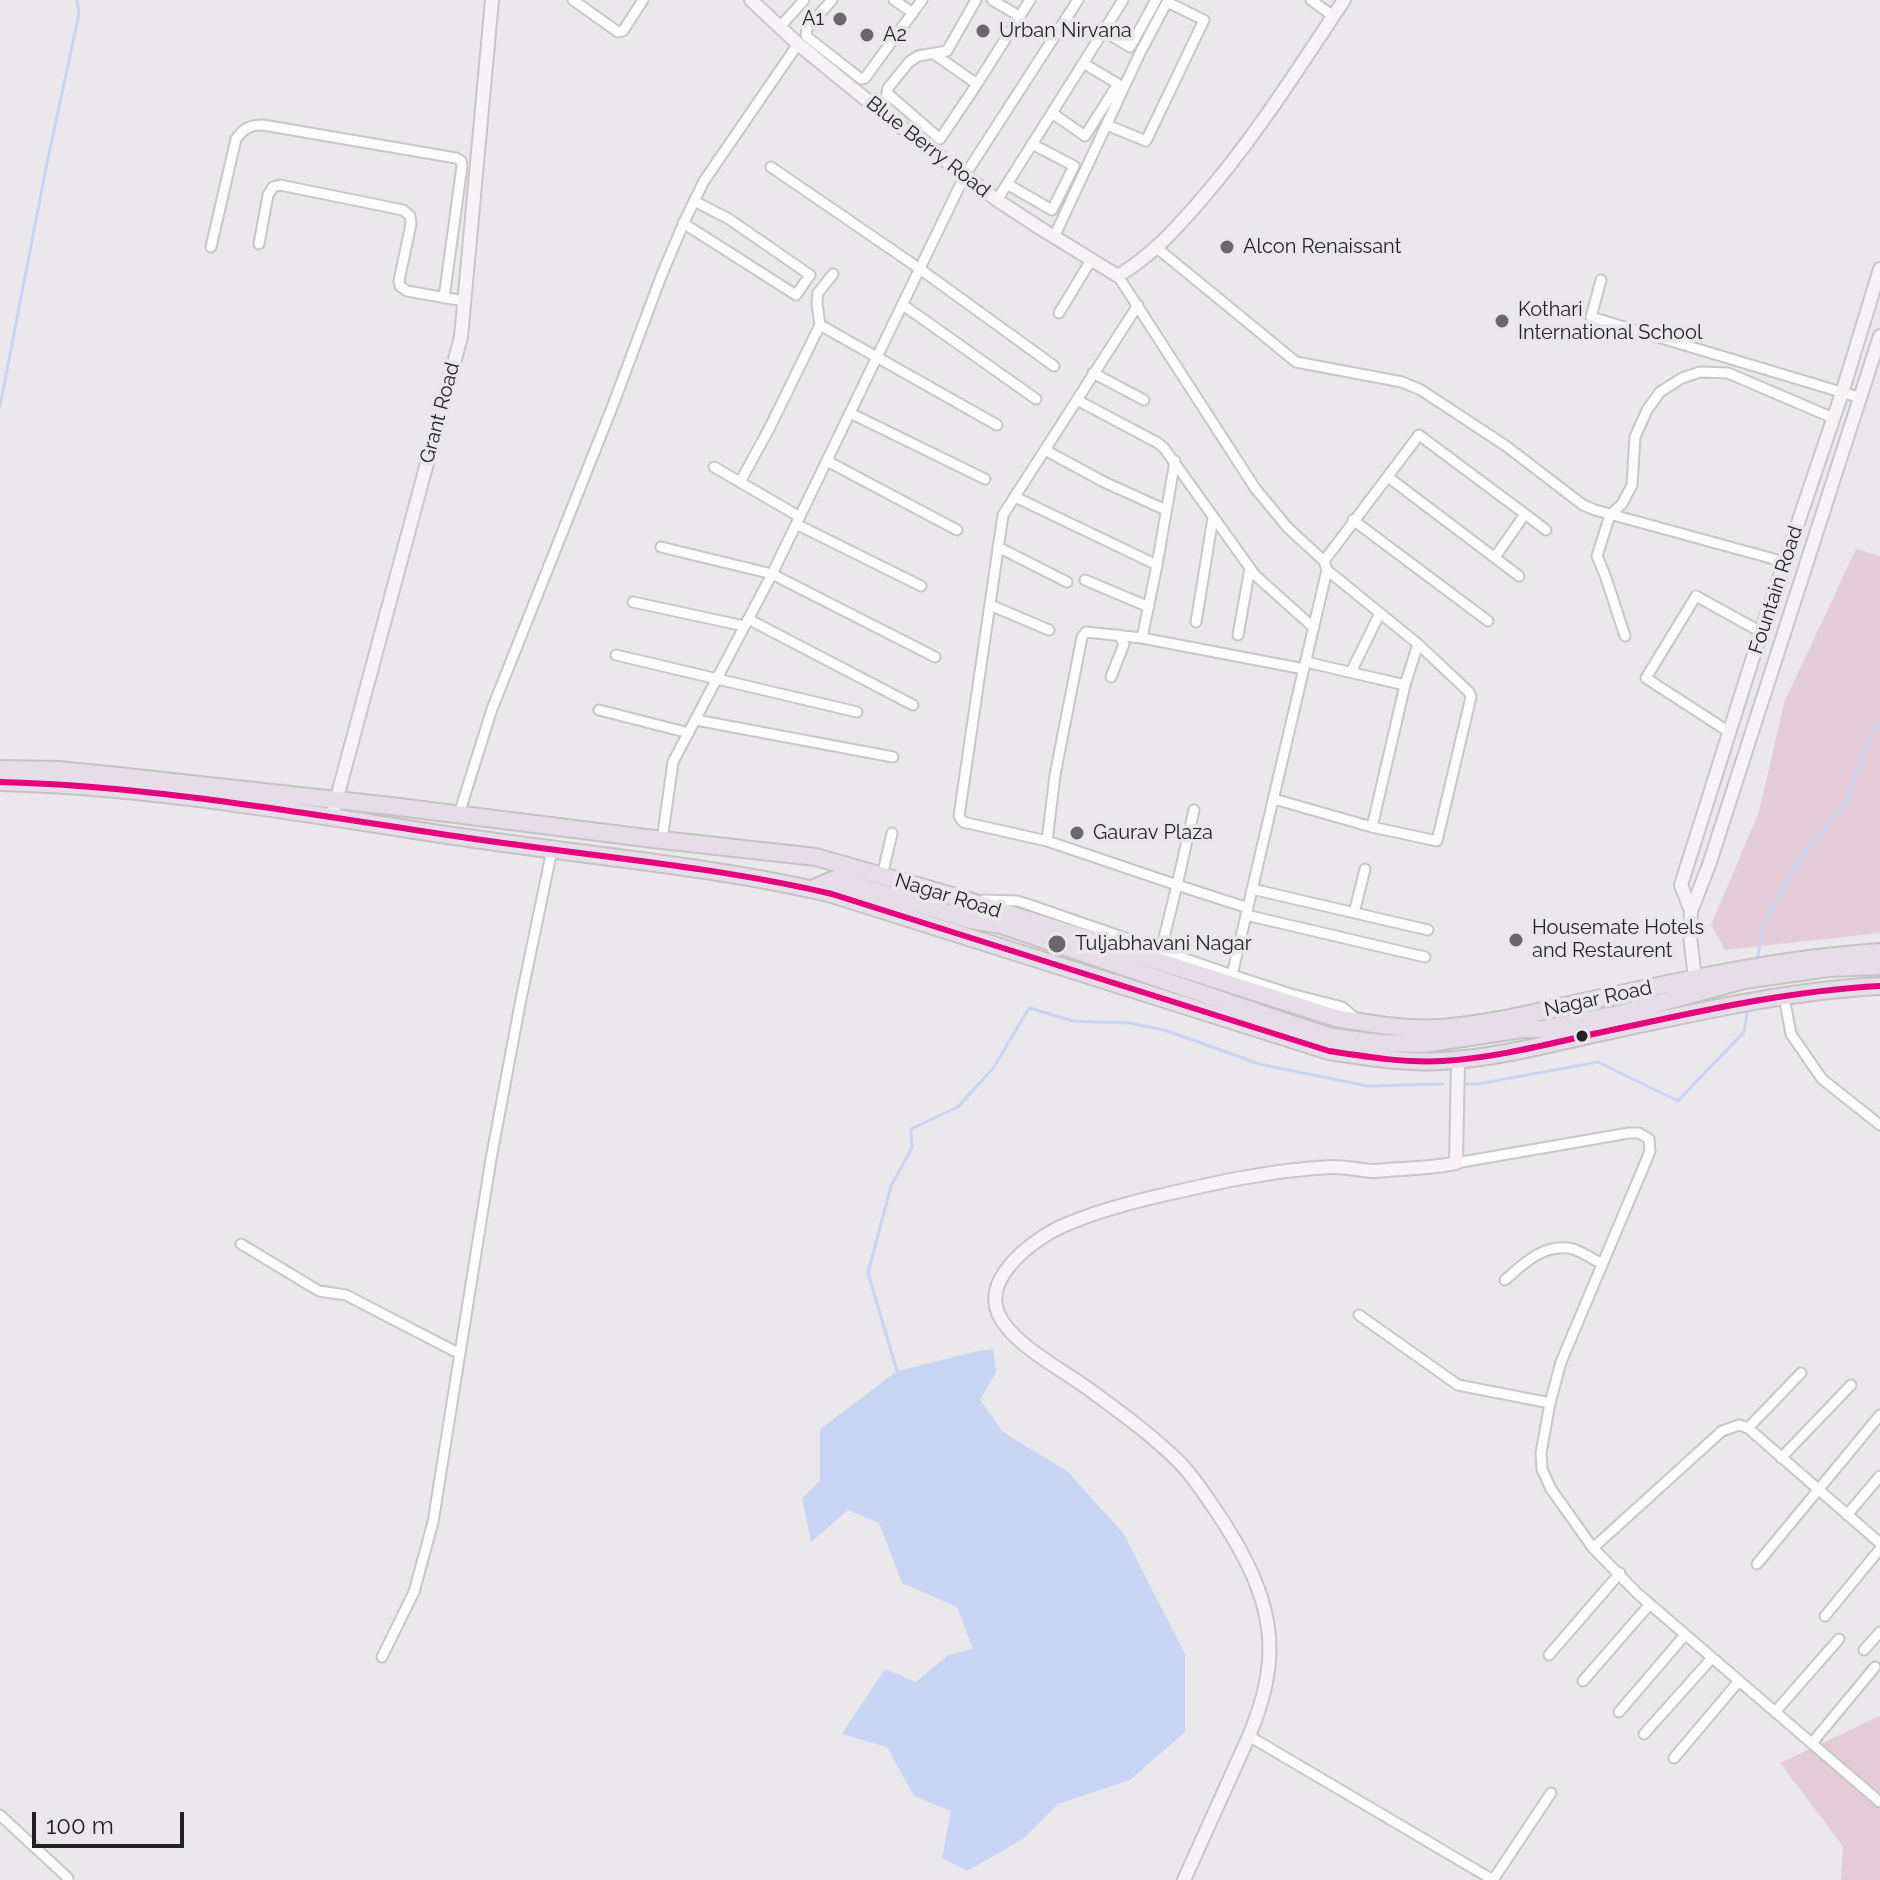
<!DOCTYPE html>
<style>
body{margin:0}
#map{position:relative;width:1880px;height:1880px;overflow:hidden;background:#eae8eb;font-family:Raleway,sans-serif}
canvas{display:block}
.scale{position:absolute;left:32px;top:1812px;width:152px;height:36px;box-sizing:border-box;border:4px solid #232224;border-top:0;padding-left:10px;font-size:24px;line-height:28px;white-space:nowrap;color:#232224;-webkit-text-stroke:6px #eae7ec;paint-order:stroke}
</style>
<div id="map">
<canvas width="1880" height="1880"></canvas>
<div class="scale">100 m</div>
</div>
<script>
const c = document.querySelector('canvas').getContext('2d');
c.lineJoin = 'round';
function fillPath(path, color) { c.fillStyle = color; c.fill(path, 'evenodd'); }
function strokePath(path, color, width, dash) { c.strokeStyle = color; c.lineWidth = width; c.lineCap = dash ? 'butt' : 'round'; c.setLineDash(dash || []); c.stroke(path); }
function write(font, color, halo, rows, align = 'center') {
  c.font = font + ' Raleway,sans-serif'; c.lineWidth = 8; c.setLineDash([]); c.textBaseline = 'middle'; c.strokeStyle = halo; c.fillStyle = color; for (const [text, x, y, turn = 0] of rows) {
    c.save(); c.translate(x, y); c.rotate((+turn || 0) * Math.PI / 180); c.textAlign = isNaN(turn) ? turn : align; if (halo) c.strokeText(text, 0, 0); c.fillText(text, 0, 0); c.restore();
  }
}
fillPath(new Path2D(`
 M1856,549L1880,556V933L1725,950L1711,925L1759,812L1784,703Z
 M1880,1716V1880H1841L1843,1846L1780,1763Z`), '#e3cbd8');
fillPath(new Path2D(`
 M993,1349L996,1372L980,1400L1003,1432L1068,1472L1123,1533L1185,1654V1732L1130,1780L1058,1804L1023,1839L967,1871L942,1858L951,1811L914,1796L887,1747L842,1734L885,1669L916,1682L948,1655L973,1649L957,1607L902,1583L879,1523L848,1510L811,1542L802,1498L820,1481V1429L897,1371L977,1351Z`), '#c8d4f3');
strokePath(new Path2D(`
 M0,406L48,158L79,14L77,0
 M1757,961L1764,922L1800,859L1843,807L1870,736L1880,723
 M1461,1084H1478L1598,1062L1678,1101L1744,1032L1748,1007
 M897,1371L868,1273L891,1186L912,1148L911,1129L958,1107L994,1067L1029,1008L1073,1021L1129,1023L1165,1030L1259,1064L1368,1086L1443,1084`), '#c8d4f3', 3);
const street = new Path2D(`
 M573,0L618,32L623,31L643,0
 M832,0L807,28L806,36L861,79L865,78L922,0
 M894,0L913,13
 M992,0L1019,16
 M1311,0L1333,16
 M780,27L804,0
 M1103,31L1130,47L1156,0
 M977,84L1030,0
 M887,93L940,139L977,84L934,54
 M880,110L885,103L888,88L909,62L918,56L947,51L976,0
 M1052,113L1085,136L1118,84L1083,63
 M771,167L920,269L1054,366
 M1007,184L1052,210L1074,166L1032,144
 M997,200L1123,0
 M683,223L796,295L810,275L729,219L694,201
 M1054,237L1140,53L1167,2L1204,20L1146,141L1107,125
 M259,244L268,195L273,187L280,185L403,210L410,216L411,224L399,281L400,286L407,291L464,301
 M211,247L236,139C244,128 250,125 263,125L456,158L461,161L462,166L444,298
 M1157,248L1296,362L1402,382L1421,390L1506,446L1583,505L1595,510L1785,562
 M1118,276L1255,488L1288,528L1324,561L1327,570L1418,644L1469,692L1471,697L1437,841L1372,827L1405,685L1418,644
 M1601,280L1591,317L1861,398
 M903,305L1036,399
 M1138,305L1003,515L959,816L963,822L1047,841L1177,885L1161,950
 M1059,313L1091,260
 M820,325L997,425
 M1093,373L1144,400
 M1077,400L1158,443L1164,448L1255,575L1314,628
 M850,413L985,479
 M1045,450L1104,482L1166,510
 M827,461L957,530
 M714,467L800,517
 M1388,477L1519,576
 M740,482L769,429L820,325L817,304L818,293L833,274
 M1015,497L1157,565
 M1525,514L1546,530
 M1353,520L1488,621
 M796,524L921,586
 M661,547L772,574L935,657
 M998,547L1067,582
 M1324,561L1419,435L1525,514L1495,557
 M1085,580L1149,607
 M633,602L744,626
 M990,605L1049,630
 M748,619L913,705
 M1196,622L1213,518
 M1238,635L1250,568
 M1625,636L1605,575L1597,556L1610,515L1622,504L1632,485L1635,437L1647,410L1660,392L1682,378L1700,372L1728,373L1833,418
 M1142,638L1157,565L1175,461
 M616,655L857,712
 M1306,662L1405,685
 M1351,672L1380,613
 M1111,677L1124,644L1119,635
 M599,710L689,733
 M696,720L893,757
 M1729,732L1646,678L1696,596L1761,632
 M1274,799L1372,827
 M1194,810L1177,885L1248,908
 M459,814L492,709L613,405L662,274L685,220L704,181L798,44
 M662,840L673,762L772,574L965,175L1078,0
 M1047,841L1055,775L1082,637L1086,632L1142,638L1304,669
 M882,876L892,833
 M1252,889L1428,930
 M983,900L1017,901L1027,904L1232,975L1291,994L1342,1007L1355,1018
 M1354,913L1365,869
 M1246,915L1425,957
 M1232,975L1327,570
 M1784,997L1791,1034L1822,1079L1880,1125
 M1456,1163L1629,1133H1639L1649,1139L1650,1151L1646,1161L1561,1362L1550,1403L1541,1453L1542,1469L1551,1489L1593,1548L1637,1593L1880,1802
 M241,1244L319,1291L346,1295L460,1354
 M1505,1280C1523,1264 1545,1242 1573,1249C1582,1252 1593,1259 1602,1264
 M1359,1315L1458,1385L1550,1403
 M1748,1428L1801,1373
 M1781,1458L1851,1385
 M1847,1515L1880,1476
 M1593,1548L1722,1431L1739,1425L1748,1428L1880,1543
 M1757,1564L1880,1415
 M1825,1616L1880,1549
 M1864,1650L1880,1632
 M1549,1655L1620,1573
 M382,1657L414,1592L433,1522L491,1159L521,999L552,850
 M1583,1681L1650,1604
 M1619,1712L1685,1635
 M1775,1712L1839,1639
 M1644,1734L1712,1658
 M1249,1736L1493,1880
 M1812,1743L1875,1667
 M1674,1758L1739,1681
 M0,1815L68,1878
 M1493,1880L1551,1793`);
const secondary = new Path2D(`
 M751,0L798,44L874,106L997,200L1043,230L1118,276C1152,255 1174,231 1200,201C1254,139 1298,69 1344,0
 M332,816L461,337L492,0
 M1691,911L1681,885L1761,632L1842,393L1880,269
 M1695,978L1690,936L1691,911L1709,865L1880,336
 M1184,1880L1249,1736C1259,1712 1267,1687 1269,1661C1274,1604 1243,1550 1212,1505C1202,1490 1192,1475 1179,1462C1152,1435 1120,1412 1090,1390C1063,1370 1011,1344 998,1313C983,1276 1036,1237 1065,1225C1095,1212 1132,1202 1163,1195C1218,1182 1274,1170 1330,1167C1344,1166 1358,1170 1372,1171C1382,1171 1392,1169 1402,1169C1421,1168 1437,1167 1456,1163L1458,1060`);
const highway = new Path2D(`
 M0,769L58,770L118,776L391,806L662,840L816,857L963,899L1336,1018C1371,1024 1405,1030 1440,1028C1495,1024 1549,1009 1602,998C1694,978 1786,958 1880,952
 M0,782C157,786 312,815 468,838C589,856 713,866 832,894L1329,1051C1367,1057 1404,1063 1443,1061C1494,1058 1544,1045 1593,1034C1688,1014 1783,991 1880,986
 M812,889L835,879L971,920L1001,925L1289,1023L1332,1037L1379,1043L1423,1044L1522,1029H1543L1619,1014L1744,980L1828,968L1880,966`);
strokePath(street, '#c7c6c8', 13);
strokePath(secondary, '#c7c6c8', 16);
strokePath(highway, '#c3c2c4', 20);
strokePath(street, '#fcfcfc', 9);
strokePath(secondary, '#f6f2f6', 12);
strokePath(highway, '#e7dde8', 16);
strokePath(new Path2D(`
 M0,782C157,786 312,815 468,838C589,856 713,866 832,894L1329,1051C1367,1057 1404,1063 1443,1061C1494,1058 1544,1045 1593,1034C1688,1014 1783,991 1880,986`), '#e5007d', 6);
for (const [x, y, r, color] of [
 [840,19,8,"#69676a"],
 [983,31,8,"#69676a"],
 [867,35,8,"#69676a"],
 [1227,247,8,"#69676a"],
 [1502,321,8,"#69676a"],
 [1077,833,8,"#69676a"],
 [1516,940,8,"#69676a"],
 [1057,944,10,"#69676a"],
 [1582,1036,7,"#232224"]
]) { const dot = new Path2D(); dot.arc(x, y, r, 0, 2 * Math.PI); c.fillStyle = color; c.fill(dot); strokePath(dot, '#eae7ec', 3); }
write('20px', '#232224', '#eae7ec', [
 ["A1",824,19,"right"],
 ["Urban Nirvana",999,31],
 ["A2",883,35],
 ["Alcon Renaissant",1243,247],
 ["Kothari",1518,310],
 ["International School",1518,333],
 ["Gaurav Plaza",1093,833],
 ["Housemate Hotels",1532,928],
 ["and Restaurent",1532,951],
 ["Tuljabhavani Nagar",1075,944]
], 'left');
write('20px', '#232224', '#eae7ec', [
 ["Blue Berry Road",928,147,38],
 ["Grant Road",440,413,-75],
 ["Fountain Road",1776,590,-72],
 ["Nagar Road",948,896,17],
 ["Nagar Road",1598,999,-12]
]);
</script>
